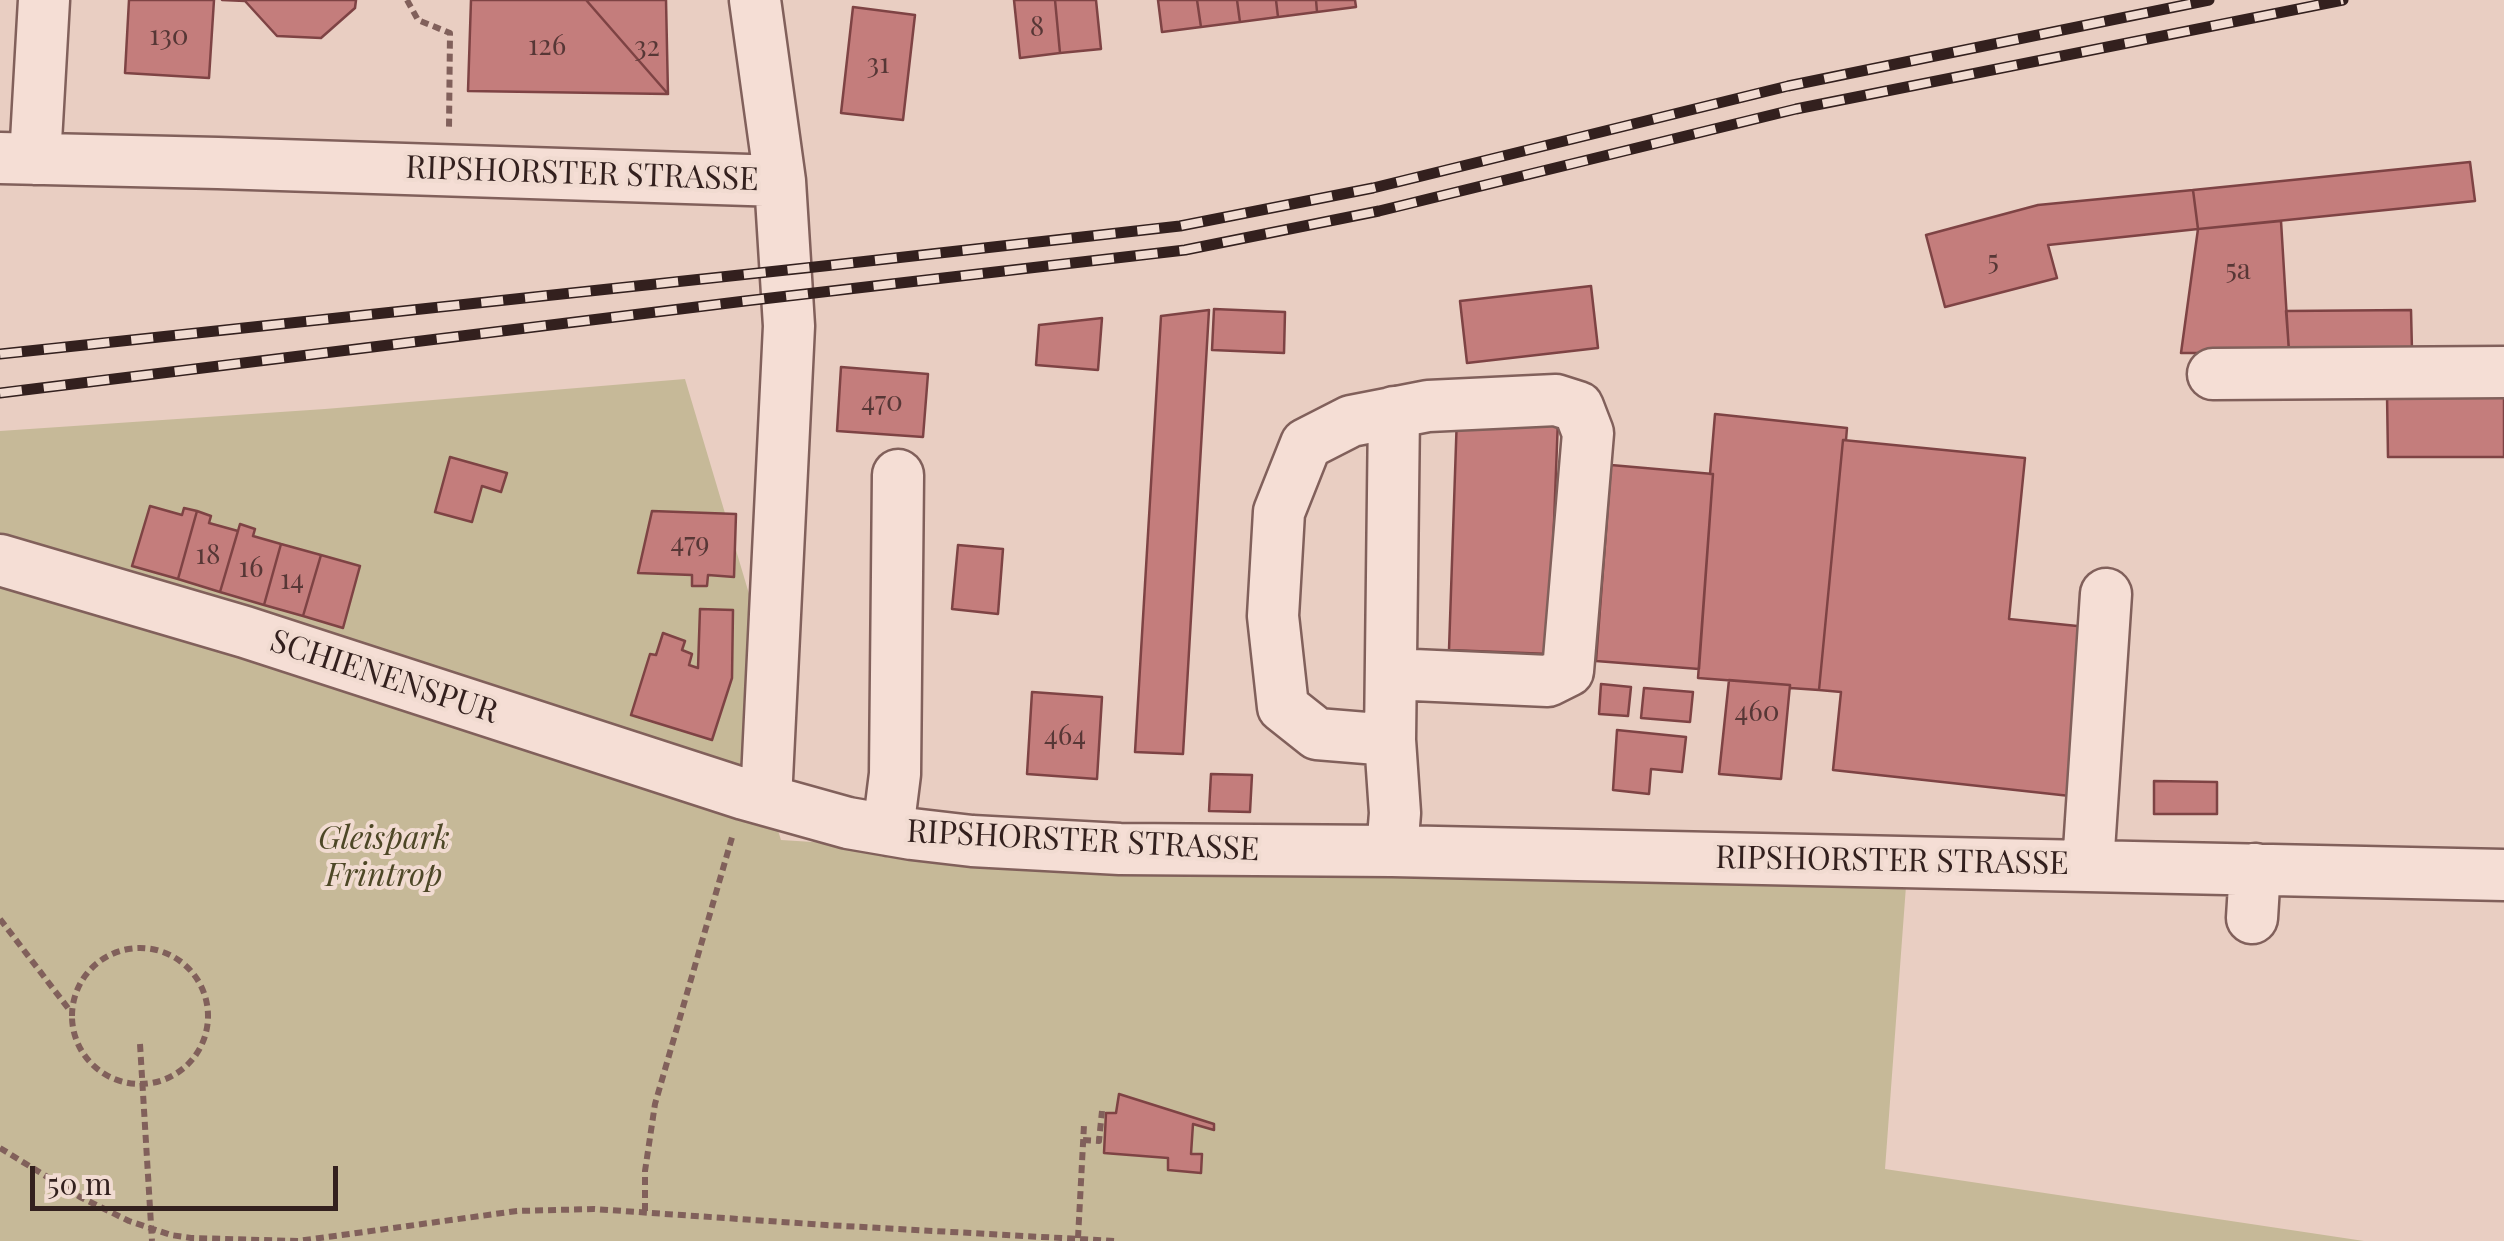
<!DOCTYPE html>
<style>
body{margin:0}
#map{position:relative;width:2504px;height:1241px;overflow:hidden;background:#e9cec2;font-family:"Playfair Display",serif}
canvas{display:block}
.scale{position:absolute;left:30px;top:1166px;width:308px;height:45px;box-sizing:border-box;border:5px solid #33201e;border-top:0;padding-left:12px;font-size:30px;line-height:35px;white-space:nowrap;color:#33201e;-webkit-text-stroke:8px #f1dbd1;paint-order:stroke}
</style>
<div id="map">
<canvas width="2504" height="1241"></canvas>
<div class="scale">50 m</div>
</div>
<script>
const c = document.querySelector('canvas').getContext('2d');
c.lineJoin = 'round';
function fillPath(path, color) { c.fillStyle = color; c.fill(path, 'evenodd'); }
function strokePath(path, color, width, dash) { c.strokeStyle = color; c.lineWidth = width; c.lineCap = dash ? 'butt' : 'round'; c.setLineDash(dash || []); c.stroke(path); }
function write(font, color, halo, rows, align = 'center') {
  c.font = font + ' "Playfair Display",serif'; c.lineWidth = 8; c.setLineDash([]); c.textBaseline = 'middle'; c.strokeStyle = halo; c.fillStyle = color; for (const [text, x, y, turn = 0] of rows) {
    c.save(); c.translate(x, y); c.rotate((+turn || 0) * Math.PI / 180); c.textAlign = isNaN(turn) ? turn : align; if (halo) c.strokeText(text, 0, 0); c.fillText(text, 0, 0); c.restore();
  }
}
fillPath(new Path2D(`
 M685,379L758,624L746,729L781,840L1130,862L1906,886L1885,1169L2364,1241H0V431L325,409Z`), '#c6b998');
const building = new Path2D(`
 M129,0H214L209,78L125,73Z
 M222,0H356L355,8L321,38L277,36L245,1Z
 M471,0H586L668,94L468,91Z
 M586,0H666L668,94Z
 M1014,0H1055L1060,53L1020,58Z
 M1055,0H1096L1101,49L1060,53Z
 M1158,0H1197L1201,27L1162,32Z
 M1197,0H1237L1240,22L1201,27Z
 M1237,0H1276L1278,17L1240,22Z
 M1276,0H1316L1317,12L1278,17Z
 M1316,0H1355L1356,7L1317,12Z
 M853,7L915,15L903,120L841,113Z
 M2470,162L2475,201L2198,229L2193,190Z
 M2193,190L2198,229L2048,245L2057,278L1945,307L1926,235L2038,205Z
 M2281,221L2289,353H2181L2198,229Z
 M1591,286L1598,348L1467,363L1460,301Z
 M1214,309L1285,312L1284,353L1212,350Z
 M1209,310L1183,754L1135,752L1161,316Z
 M2411,310L2412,351L2289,350L2286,311Z
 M1102,318L1098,370L1036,365L1039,325Z
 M841,367L928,374L923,437L837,431Z
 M2387,394H2504V457H2388Z
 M1715,414L1847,428L1846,440H1843L1819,690L1790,688V685L1698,678L1713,474H1710Z
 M1457,415L1558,419L1549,654L1449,650Z
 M1843,440L2025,458L2009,619L2087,627L2070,796L1833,770L1841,692L1819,690Z
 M450,457L507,473L501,492L482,486L472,522L435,512Z
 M1611,465L1713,474L1699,669L1596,661Z
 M150,506L182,515L184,508L197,511L178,579L132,566Z
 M197,511L211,516L209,523L238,531L220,592L178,579Z
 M652,511L736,514L734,577L708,575L707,586H692V575L638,573Z
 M240,524L255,529L253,536L281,544L264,605L220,592Z
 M281,544L321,555L303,616L264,605Z
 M958,545L1003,549L998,614L952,609Z
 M321,555L360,566L343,628L303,616Z
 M700,609L733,610L732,678L712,740L631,715L650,654L656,655L663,633L685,641L682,650L692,654L689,665L698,668Z
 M1729,680L1790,685L1781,779L1719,774Z
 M1601,684L1631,687L1628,716L1599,714Z
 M1644,688L1693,692L1690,722L1641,718Z
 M1032,692L1102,697L1097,779L1027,774Z
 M1617,730L1686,737L1682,772L1651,769L1649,794L1613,790Z
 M1211,774L1252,775L1250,812L1209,811Z
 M2154,781L2217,782V814H2154Z
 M1119,1094L1214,1124V1130L1193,1124L1191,1154H1202L1201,1173L1168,1170V1158L1104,1153L1106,1113H1116Z`);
fillPath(building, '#c47d7c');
strokePath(building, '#7e4344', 2.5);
const minor = new Path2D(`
 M755,0L780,181L789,326L766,800
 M0,158L218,163L780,181
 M35,159L44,0
 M2213,374L2504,372
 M0,560L245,632L744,794L848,823L912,834L972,841L1120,849L1392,851L2504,875
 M1390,740L1317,734L1283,707L1273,616L1279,512L1306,444L1351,421L1428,406L1556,400L1578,407L1588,433L1568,671L1548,681L1391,674
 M888,830L895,774L898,475
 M1392,851L1395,813L1390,740L1394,412
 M2088,865L2106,594
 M2252,918L2255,869`);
strokePath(minor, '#81605b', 55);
strokePath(new Path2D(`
 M407,0L418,20L450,33L449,129
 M0,919L71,1012
 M72 1016a68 68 0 1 1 136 0a68 68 0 1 1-136 0Z
 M140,1044L152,1241
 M1083,1140L1099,1141L1102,1111
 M0,1148L80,1197L129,1221L171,1235L191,1238L298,1241L517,1211L594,1209L826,1225L1115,1241
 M645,1211V1171L655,1104L733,834
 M1078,1238L1084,1125`), '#81605b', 6, [8, 5]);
strokePath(minor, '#f5ded5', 50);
const rail = new Path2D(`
 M0,354L824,266L1180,226L1373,188L1788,86L2209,0
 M0,393L745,301L1185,250L1379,211L1796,109L2343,0`);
strokePath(rail, '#33201e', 11);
strokePath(rail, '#f1dbd1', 8, [22]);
write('28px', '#573736', null, [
 ["8",1037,27],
 ["130",169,36],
 ["126",547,46],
 ["32",647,47],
 ["31",878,64],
 ["5",1993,261],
 ["5a",2238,270],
 ["470",882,402],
 ["479",690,543],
 ["18",208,555],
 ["16",251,568],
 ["14",292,580],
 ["460",1757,712],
 ["464",1065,736]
]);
write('32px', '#33201e', '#f1dbd1', [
 ["RIPSHORSTER STRASSE",582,174,2],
 ["SCHIENENSPUR",384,677,18],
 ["RIPSHORSTER STRASSE",1083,841,3],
 ["RIPSHORSTER STRASSE",1892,861,1]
]);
write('italic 32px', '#4d4726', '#f1dbd1', [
 ["Gleispark",384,839],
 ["Frintrop",384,876]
]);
</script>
